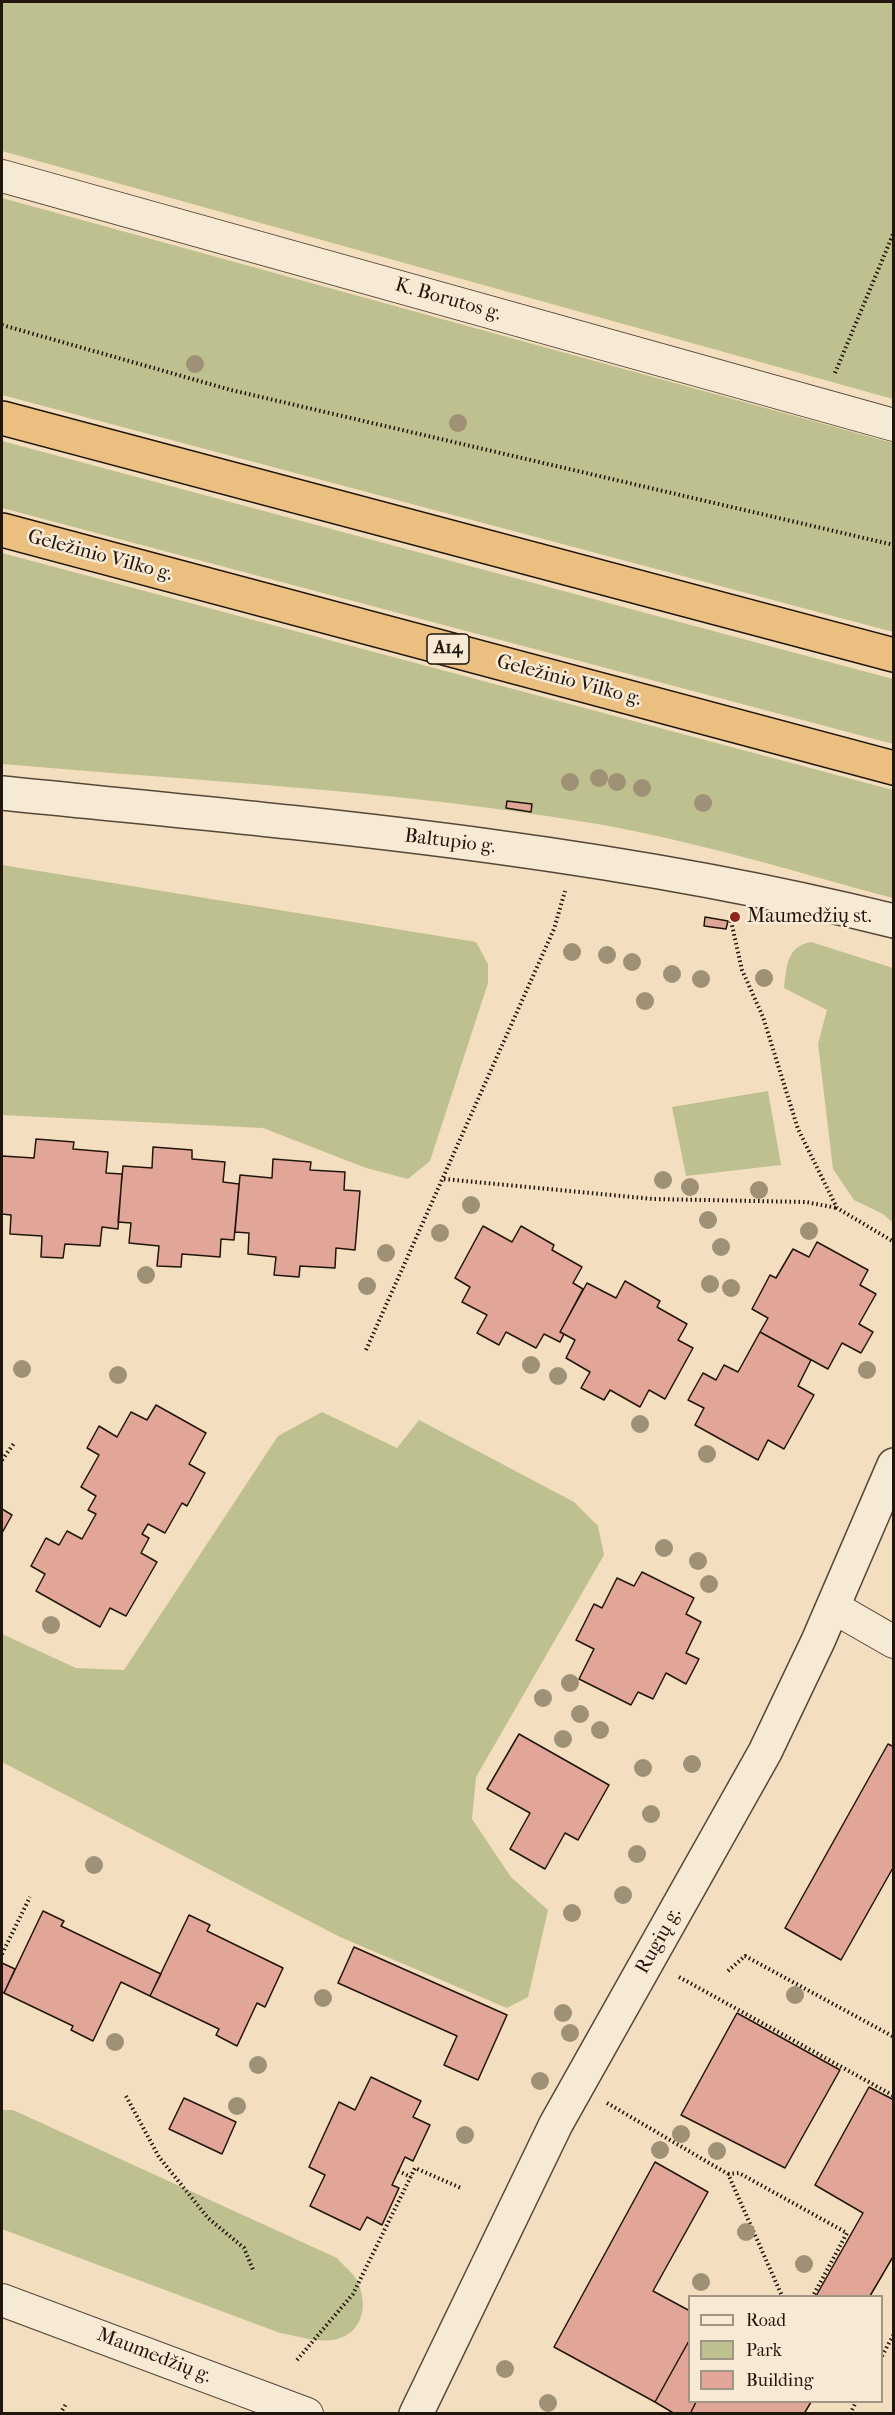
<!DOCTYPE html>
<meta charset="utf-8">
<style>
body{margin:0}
#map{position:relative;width:895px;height:2415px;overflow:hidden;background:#f3debf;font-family:"IM FELL French Canon",serif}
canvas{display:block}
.frame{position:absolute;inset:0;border:3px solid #20160d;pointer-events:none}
.legend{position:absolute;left:688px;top:2295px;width:195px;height:108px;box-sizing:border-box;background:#f7ead5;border:2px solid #a19585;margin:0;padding:8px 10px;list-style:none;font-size:18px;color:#20160d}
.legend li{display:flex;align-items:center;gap:12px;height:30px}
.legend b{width:30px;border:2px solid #a19585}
</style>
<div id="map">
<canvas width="895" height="2415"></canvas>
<div class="frame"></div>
<ul class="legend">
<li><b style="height:8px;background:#f7ead5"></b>Road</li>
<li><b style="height:16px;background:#bfc08f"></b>Park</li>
<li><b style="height:16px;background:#e2a698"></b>Building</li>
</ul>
</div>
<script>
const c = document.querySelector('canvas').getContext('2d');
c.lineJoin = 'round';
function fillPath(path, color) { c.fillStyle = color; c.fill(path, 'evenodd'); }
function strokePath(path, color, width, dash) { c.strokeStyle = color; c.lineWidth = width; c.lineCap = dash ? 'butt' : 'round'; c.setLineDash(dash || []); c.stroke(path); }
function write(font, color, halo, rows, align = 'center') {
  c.font = font + ' "IM FELL French Canon",serif'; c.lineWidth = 5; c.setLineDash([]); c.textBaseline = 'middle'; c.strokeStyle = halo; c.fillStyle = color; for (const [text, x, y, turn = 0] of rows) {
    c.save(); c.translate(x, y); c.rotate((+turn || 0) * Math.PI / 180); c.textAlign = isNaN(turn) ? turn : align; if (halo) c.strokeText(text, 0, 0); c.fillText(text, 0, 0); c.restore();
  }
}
fillPath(new Path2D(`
 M2,2H893V399L2,151Z
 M2,198L893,443V632L2,395Z
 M2,441L893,679V744L2,508Z
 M2,553L893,790V898C792,871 689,839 585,822C392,790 196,781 2,764Z
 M2,865L476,942L488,964V983L430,1161L408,1179L366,1168L263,1128L2,1115Z
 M811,942L893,968V1223L883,1214L854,1200L833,1169L818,1044L827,1010L784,988C787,966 786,947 811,942Z
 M768,1091L781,1165L686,1176L672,1107Z
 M322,1412L397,1448L419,1420L574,1502L598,1526L604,1555L476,1777L472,1819L511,1877L548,1910L528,1997L507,2008L340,1937L2,1762V1634L76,1668L124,1670L278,1436Z
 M2,2110H13L337,2258C343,2265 352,2272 356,2279C368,2300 365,2330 340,2338C323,2345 298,2336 280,2333L2,2229Z`), '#bfc08f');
const building = new Path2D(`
 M507,801L532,804L531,812L506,808Z
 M705,917L728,921L726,929L704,926Z
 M36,1139L74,1142L73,1149L108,1152L106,1173L122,1174L118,1229L102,1227L100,1246L65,1244L63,1258L41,1257L42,1236L10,1234L11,1215L2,1214V1156L34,1158Z
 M153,1147L192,1150V1159L225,1162L223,1182L239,1184L234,1240L221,1239L220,1257L182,1254L181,1267L157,1266L159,1246L129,1243L131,1223L118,1222L123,1166L152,1168Z
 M273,1159L311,1162L310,1170L345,1172L344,1190L360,1191L355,1250L336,1248L335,1268L300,1266L299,1277L274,1275L276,1257L248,1254L249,1233L235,1232L240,1175L272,1178Z
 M483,1226L512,1242L521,1226L554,1245L552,1250L582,1267L573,1283L583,1289L560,1332L564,1334L560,1342L544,1334L536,1348L506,1332L499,1345L477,1333L487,1315L462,1302L470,1287L455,1278Z
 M817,1242L868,1270L860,1285L876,1294L859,1324L873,1332L861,1353L842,1343L828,1369L760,1332L768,1318L752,1309L770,1275L776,1278L793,1249L809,1257Z
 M625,1281L660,1301L657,1307L687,1324L678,1340L693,1348L665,1399L649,1390L640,1407L610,1390L604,1400L581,1388L590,1372L566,1358L575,1340L560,1332L587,1283L616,1298Z
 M760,1332L811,1360L798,1386L814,1395L784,1449L768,1440L758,1460L695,1425L704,1408L688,1400L703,1373L716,1380L724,1365L738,1372Z
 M156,1405L206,1433L189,1464L205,1473L187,1506L182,1503L165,1533L148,1524L142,1534L149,1538L141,1553L157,1562L126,1616L110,1608L100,1627L36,1591L45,1574L31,1566L46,1538L59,1545L67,1531L82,1539L96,1514L88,1510L96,1496L81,1487L99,1455L87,1448L99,1426L117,1437L131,1412L147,1420Z
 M2,1509L12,1515L2,1533Z
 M642,1572L694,1598L686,1614L701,1622L686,1653L699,1659L686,1684L666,1673L653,1699L638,1692L631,1705L579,1679L594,1649L576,1640L594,1604L602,1608L617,1578L634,1586Z
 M519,1734L609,1785L578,1840L565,1833L545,1869L510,1849L530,1813L487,1789Z
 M888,1744L894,1747V1866L841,1960L785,1928Z
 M43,1911L64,1921L61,1926L161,1974L150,1996L121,1982L93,2041L71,2030L73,2026L4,1993Z
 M189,1915L210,1925L207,1931L283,1968L265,2007L257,2003L237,2046L216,2035L219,2029L150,1996Z
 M354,1947L507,2015L478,2080L444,2065L457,2036L338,1983Z
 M2,1963L15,1969L4,1993L2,1992Z
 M737,2013L840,2070L785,2168L681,2115Z
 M371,2077L421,2101L413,2117L430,2125L413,2161L405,2157L392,2185L399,2188L382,2225L367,2217L360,2230L310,2206L325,2175L309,2167L339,2102L355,2110Z
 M869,2087L894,2100V2255L870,2296H816L863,2213L815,2185Z
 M184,2098L236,2122L222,2154L169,2129Z
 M655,2162L708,2192L653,2291L690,2311V2339L655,2402L554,2347Z
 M690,2339V2402H696L690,2414H675L655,2402Z
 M696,2402H811L804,2414H690Z`);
fillPath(building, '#e2a698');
strokePath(building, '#20160d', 1.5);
const minor = new Path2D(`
 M2,176L894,425
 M833,1607L894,1642
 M2,2300L307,2414`);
const tertiary = new Path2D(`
 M2,793C300,823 602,848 894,921
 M416,2414L556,2124L765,1752L818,1641L894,1465`);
const trunk = new Path2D(`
 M2,418L894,655
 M2,530L894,768`);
strokePath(minor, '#55483a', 34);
strokePath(tertiary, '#55483a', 36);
strokePath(trunk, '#20160d', 36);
strokePath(new Path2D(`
 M2,325L231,390L894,545
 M835,373L894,232
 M731,921L742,970L763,1017L798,1129L837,1208L894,1242
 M444,1179L653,1199L806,1202L837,1208
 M366,1350L554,929L565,891
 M2,1460L15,1442
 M2,1954L30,1897
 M728,1971L745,1956L894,2037
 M679,1977L894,2096
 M126,2096L159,2157L208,2218L244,2248L254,2272
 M607,2103L728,2174L782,2296
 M398,2171L411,2177
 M728,2174L739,2173L847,2233L813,2296
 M882,2356L894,2334
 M297,2360L353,2294L415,2168L461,2188
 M60,2414L66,2404
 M850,2414L856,2402`), '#20160d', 4, [1.5, 3]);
strokePath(minor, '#f7ead5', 32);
strokePath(tertiary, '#f7ead5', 33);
strokePath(trunk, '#eabf80', 33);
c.fillStyle = '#9e9176';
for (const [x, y] of [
 [195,364],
 [458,423],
 [599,778],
 [570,782],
 [617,782],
 [642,788],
 [703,803],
 [572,952],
 [607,955],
 [632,962],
 [672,974],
 [764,978],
 [701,979],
 [645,1001],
 [663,1180],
 [690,1187],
 [759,1190],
 [471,1205],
 [708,1220],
 [809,1231],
 [440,1233],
 [721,1247],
 [386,1253],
 [146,1275],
 [710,1284],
 [367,1286],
 [731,1288],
 [531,1365],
 [22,1369],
 [867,1370],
 [118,1375],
 [558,1376],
 [640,1424],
 [707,1454],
 [664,1548],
 [698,1561],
 [709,1584],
 [51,1625],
 [570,1683],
 [543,1698],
 [580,1714],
 [600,1730],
 [563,1739],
 [692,1764],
 [643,1768],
 [651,1814],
 [637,1854],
 [94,1865],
 [623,1895],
 [572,1913],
 [795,1995],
 [323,1998],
 [563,2013],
 [570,2033],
 [115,2042],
 [258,2065],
 [540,2081],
 [237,2106],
 [681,2134],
 [465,2135],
 [660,2150],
 [717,2151],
 [746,2232],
 [804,2264],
 [701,2282],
 [505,2369],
 [548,2403]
]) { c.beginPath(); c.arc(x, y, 9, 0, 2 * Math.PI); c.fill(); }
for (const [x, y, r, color] of [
 [735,917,6,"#8f2418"]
]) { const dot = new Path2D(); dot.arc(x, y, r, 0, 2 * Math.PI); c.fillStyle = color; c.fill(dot); strokePath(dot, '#f7ead5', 2); }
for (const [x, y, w] of [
 [448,649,42]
]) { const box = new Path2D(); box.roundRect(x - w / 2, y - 15, w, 30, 4.5); c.fillStyle = '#f7ead5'; c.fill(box); strokePath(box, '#20160d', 1.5); }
write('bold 18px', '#20160d', null, [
 ["A14",448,649]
]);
write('20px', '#20160d', '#f7ead5', [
 ["K. Borutos g.",448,300,16],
 ["Geležinio Vilko g.",100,556,15],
 ["Geležinio Vilko g.",569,681,15],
 ["Baltupio g.",450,842,7],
 ["Rugių g.",659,1941,-61],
 ["Maumedžių g.",154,2356,21]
]);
write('20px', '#20160d', '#f7ead5', [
 ["Maumedžių st.",747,917]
], 'left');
</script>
